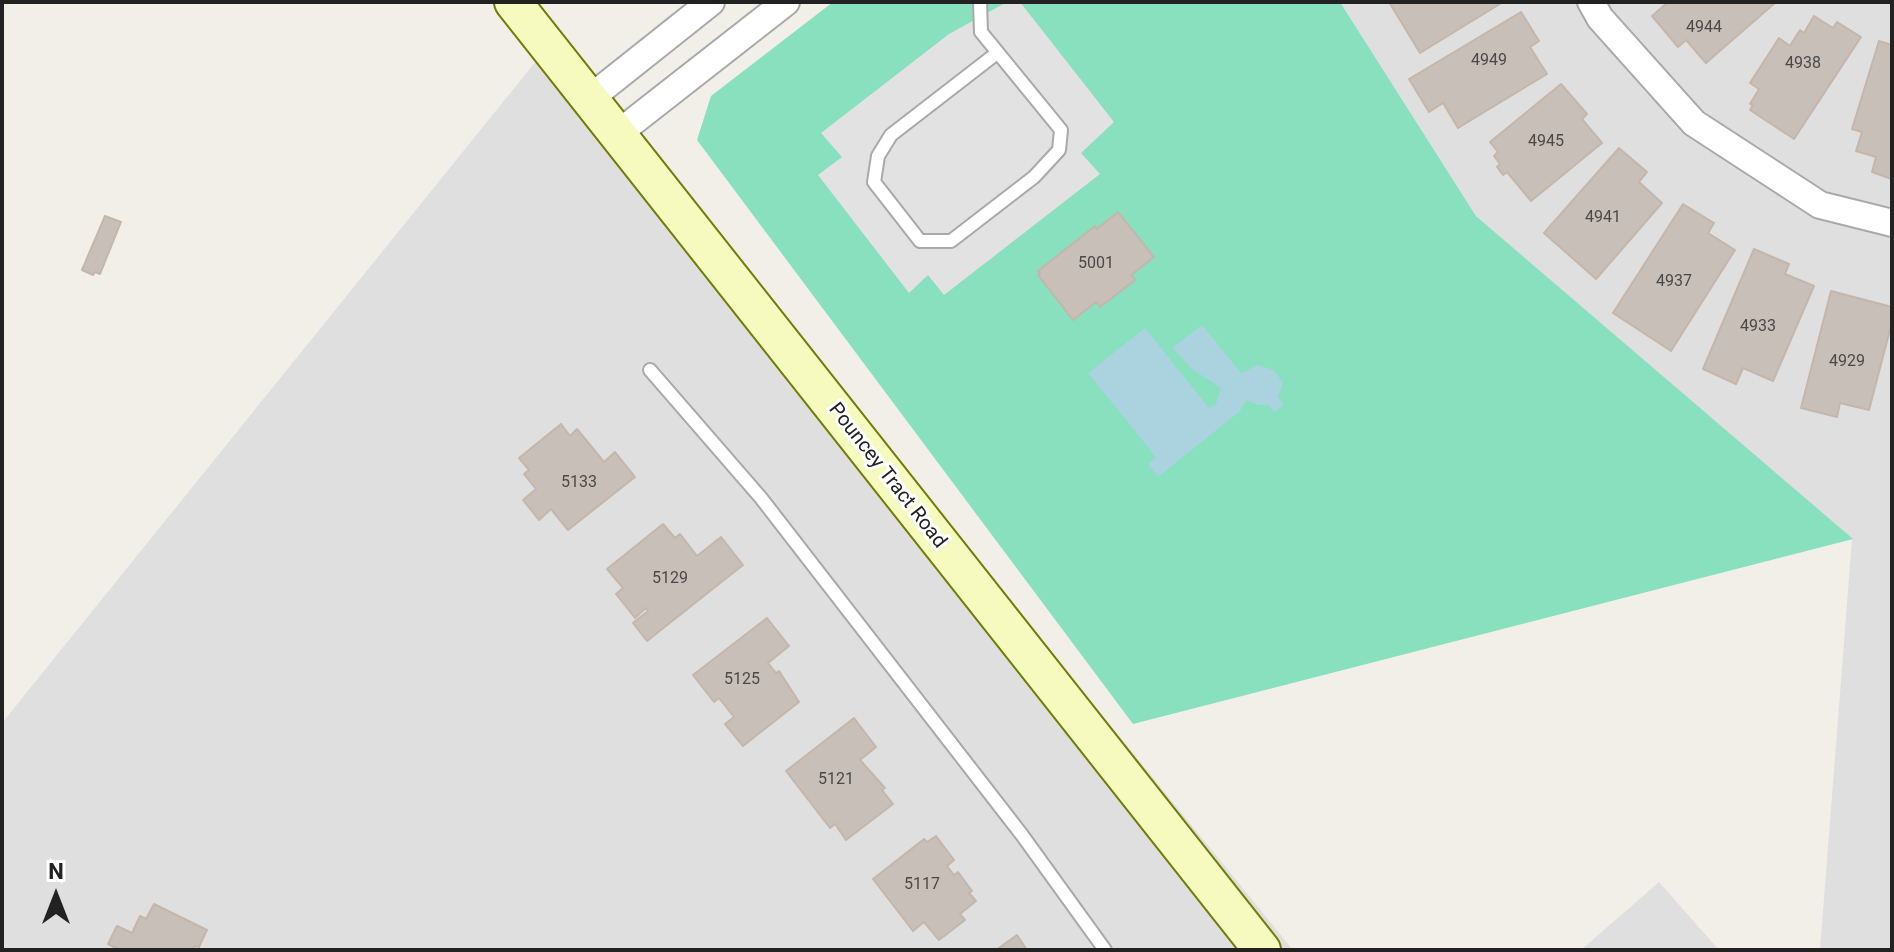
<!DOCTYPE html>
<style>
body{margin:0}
#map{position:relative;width:1894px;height:952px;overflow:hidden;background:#f2efe9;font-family:Roboto,sans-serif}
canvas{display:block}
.frame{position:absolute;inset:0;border:4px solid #222;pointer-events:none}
.north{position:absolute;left:16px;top:856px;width:80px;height:80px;-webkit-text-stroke:6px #fff;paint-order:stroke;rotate:0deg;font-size:22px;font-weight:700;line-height:32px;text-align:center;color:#222}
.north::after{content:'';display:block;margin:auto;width:28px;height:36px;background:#222;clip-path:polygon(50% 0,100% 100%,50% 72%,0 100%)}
</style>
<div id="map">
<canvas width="1894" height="952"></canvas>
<div class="frame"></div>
<div class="north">N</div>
</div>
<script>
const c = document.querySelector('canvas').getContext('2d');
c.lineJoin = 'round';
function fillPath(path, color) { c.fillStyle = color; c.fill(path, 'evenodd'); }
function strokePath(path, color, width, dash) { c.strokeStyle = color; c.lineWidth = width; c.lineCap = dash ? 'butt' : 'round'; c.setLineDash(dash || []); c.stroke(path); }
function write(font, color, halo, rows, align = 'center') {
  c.font = font + ' Roboto,sans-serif'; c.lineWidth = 6; c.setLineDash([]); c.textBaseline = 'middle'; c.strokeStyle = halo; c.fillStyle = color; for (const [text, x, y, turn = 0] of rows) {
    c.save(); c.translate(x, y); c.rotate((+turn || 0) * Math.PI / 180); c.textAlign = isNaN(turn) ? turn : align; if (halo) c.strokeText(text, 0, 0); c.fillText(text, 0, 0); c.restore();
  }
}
fillPath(new Path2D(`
 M1340,2H1892V950H1820L1852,539L1476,216Z
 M553,40L1293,950H2V723Z
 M1659,882L1719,950H1581Z`), '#e0dfdf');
fillPath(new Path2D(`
 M833,2H1340L1476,216L1853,539L1133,724L697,140L711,96Z`), '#88e0be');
fillPath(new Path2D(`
 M1007,2H1020L1114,122L1081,153L1100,174L944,295L928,275L909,293L818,175L842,157L821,133L949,34Z`), '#e2e2e2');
fillPath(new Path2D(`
 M1202,325L1241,373L1258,365L1274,370L1283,383L1278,397L1284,405L1275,412L1268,405H1259L1246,400L1240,411L1158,477L1148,464L1156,457L1088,373L1145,328L1209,408L1216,404L1221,388L1192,369L1172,348Z`), '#aad3df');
const building = new Path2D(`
 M1389,2H1503L1420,53Z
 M1668,2H1776L1706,63L1686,40L1678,47L1652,16Z
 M1521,12L1539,41L1530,47L1547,74L1458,128L1443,103L1429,112L1409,79Z
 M1814,16L1833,28L1837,22L1861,37L1794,139L1750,110L1753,105L1750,104L1759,89L1750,83L1779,38L1790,46L1800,30L1804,33Z
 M1879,41L1892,45V179L1872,172L1876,157L1856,151L1862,132L1852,129Z
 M1561,84L1587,114L1582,119L1602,143L1531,201L1507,172L1503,175L1497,167L1500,164L1494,156L1498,152L1490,142Z
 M1619,148L1647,172L1639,182L1662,203L1596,279L1544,233Z
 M1683,204L1714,223L1708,233L1735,250L1671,351L1613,313Z
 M1118,212L1154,257L1131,275L1135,280L1100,307L1096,302L1073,320L1038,275L1040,274L1038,271L1095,226L1097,229Z
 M105,216L121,222L100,274L95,272L93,275L82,270Z
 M1754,249L1789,264L1785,274L1814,286L1773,381L1743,368L1736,384L1703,369Z
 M1831,291L1892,307V322L1869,410L1840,403L1837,417L1801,408Z
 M561,424L570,436L577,429L604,462L615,452L635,477L568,530L551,509L539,520L523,500L536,489L524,474L529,470L519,458Z
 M663,524L675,538L680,534L697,556L721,537L743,565L647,641L633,623L648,611L646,608L635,618L616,594L623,588L607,569Z
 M767,618L789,646L768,663L776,673L779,671L799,702L743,746L725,724L734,717L719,698L714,702L693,675Z
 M854,718L876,747L860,760L885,788L882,790L893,804L846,840L835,824L830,828L786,771Z
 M936,836L954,860L947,866L954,875L958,872L972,891L969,893L976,901L960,914L965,920L939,940L924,922L913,931L873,879L924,839L927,842Z
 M154,904L207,930L199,947L195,946L193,950H120L108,944L117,926L132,933L140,916L146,919Z
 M1017,935L1027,950H996Z`);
fillPath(building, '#c7bfb8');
strokePath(building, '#c4b6ab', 2);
const lane = new Path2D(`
 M980,2L981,32L1061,130L1059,150L1034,177L951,241H920L874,182L878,156L891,135L997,53
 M650,370L761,498L1022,835L1105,950`);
const street = new Path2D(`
 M1591,2L1600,18L1694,123L1820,205L1892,223
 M589,99L711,2
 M616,135L786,2`);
const secondary = new Path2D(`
 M513,2L1262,950`);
strokePath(lane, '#a9a9a9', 16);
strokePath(street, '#a9a9a9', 30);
strokePath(secondary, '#707d05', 40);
strokePath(lane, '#fff', 12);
strokePath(street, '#fff', 26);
strokePath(secondary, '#f7fabf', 36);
write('16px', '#4b4948', null, [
 ["4944",1704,28],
 ["4949",1489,61],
 ["4938",1803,64],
 ["4945",1546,142],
 ["4941",1603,218],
 ["5001",1096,264],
 ["4937",1674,282],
 ["4933",1758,327],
 ["4929",1847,362],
 ["5133",579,483],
 ["5129",670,579],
 ["5125",742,680],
 ["5121",836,780],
 ["5117",922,885]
]);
write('20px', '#222', '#fff', [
 ["Pouncey Tract Road",887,476,52]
]);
</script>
